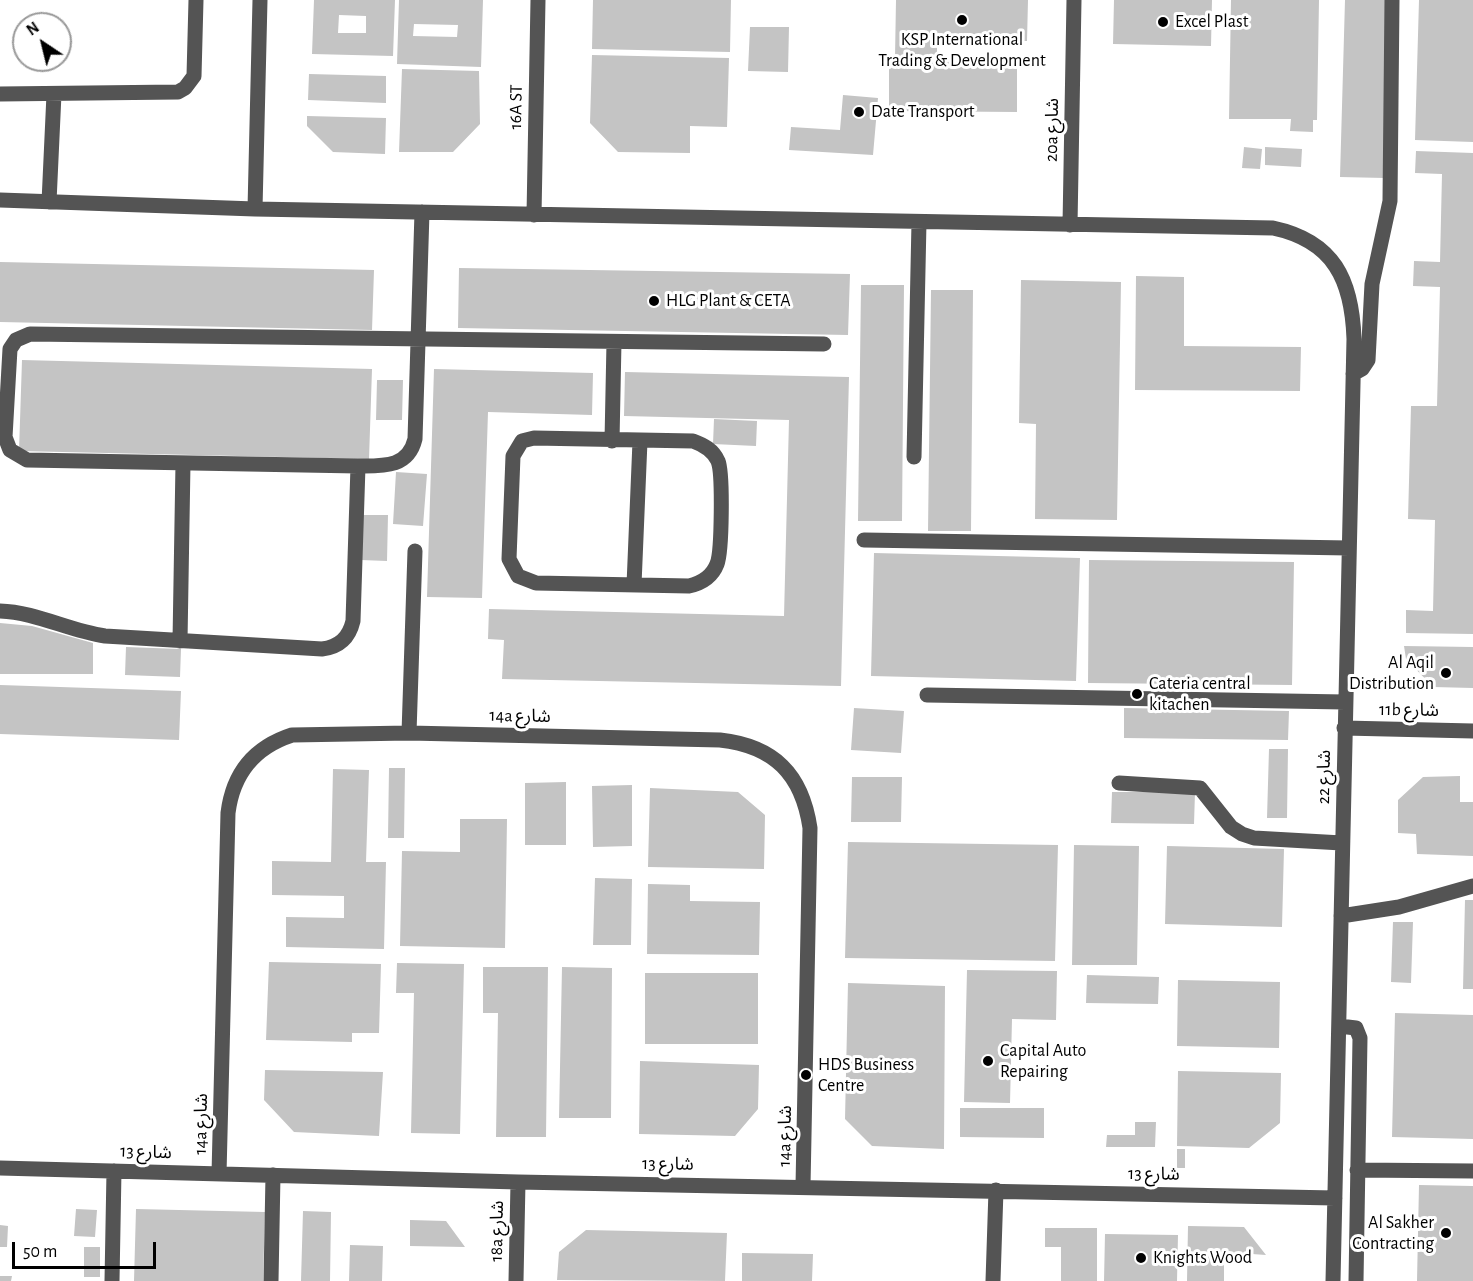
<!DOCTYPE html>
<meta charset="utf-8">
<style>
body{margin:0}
#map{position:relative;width:1473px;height:1281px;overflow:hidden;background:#fff;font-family:"Alegreya Sans",sans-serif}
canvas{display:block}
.north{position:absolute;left:12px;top:12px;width:60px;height:60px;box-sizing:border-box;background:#fff;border:2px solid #999;border-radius:50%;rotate:325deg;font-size:16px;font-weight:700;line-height:24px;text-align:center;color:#000}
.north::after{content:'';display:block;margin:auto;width:21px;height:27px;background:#000;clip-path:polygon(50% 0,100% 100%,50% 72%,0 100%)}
.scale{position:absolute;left:12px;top:1242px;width:144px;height:27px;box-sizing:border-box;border:3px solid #000;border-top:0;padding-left:8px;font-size:18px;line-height:21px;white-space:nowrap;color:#000;-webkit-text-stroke:4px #fff;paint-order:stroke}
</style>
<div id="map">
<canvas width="1473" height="1281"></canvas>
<div class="north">N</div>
<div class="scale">50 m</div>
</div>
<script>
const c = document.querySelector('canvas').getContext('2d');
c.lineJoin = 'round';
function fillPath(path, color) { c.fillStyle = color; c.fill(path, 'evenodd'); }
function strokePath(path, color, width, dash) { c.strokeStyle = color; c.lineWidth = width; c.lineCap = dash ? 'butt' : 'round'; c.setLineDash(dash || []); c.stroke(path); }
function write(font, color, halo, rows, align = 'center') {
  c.font = font + ' "Alegreya Sans","Noto Sans Arabic",sans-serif'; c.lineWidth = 6; c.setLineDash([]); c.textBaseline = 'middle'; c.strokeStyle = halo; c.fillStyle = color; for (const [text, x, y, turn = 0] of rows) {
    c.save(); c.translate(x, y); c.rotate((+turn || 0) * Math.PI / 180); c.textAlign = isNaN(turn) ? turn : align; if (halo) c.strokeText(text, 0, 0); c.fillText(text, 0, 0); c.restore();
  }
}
fillPath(new Path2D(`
 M314,0H395L393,56L312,54ZM339,15L366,16V33H338Z
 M399,0H483L481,67L397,64ZM414,24L458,25L457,37L413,36Z
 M593,0H731L730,52L592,49Z
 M896,0H1028L1027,41H937V57H895Z
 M1114,0H1212L1211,46L1113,44Z
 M1231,0H1319L1317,120H1313V132L1290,131L1291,119H1229Z
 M1345,0H1390L1385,178L1340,177Z
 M1419,0H1473V142L1415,140Z
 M750,27H789L788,72L748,71Z
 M592,55L729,58L727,127L690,126V153L618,152L590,123Z
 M889,61L1017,62V112L889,111Z
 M402,69L479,71L480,124L453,152H399Z
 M309,74L386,76V103L308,100Z
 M843,95L878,98L873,155L789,150L791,127L840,130Z
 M307,116L386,118L385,154L333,152L307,126Z
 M1244,147L1262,149L1260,169L1242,168Z
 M1265,147L1302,149L1301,167L1265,165Z
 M1416,151L1473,153V634L1406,633V610L1433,611L1435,520L1408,519L1411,406H1437L1440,287L1413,286L1414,261L1440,262L1442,174L1415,173Z
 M0,262L374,270L372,330L0,322Z
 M459,268L850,274L848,335L458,328Z
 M1136,276L1184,277V346L1301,347L1300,391L1135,390Z
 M1021,280L1121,282L1117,520L1035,519L1036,424L1019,423Z
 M861,285H904L902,521H858Z
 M931,290H973L971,531H928Z
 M22,360L372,369L369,459L19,451Z
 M434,369L593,373L592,415L488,412L482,598L427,597Z
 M625,372L849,377L841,686L502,679L504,640L488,639L489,609L784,616L789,420L624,416Z
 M377,380H403L402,420H376Z
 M714,419L757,421L756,446L713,444Z
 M396,472L427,474L423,526L393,524Z
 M362,515H388L387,561L361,560Z
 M874,553L1080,558L1076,681L871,676Z
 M1089,560L1294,562L1292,685L1088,683Z
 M0,623L32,626L93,643V674H0Z
 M1404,646L1473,647V688L1433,687L1406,659Z
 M126,647L181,649L180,677L125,675Z
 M0,685L181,691L179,740L0,734Z
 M854,708L904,711L901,753L851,750Z
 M1124,708L1289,711L1288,740L1124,738Z
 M1269,749H1288L1287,818H1267Z
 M389,768H405L404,838H388Z
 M333,769L369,770L366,862H386L384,949L286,947V917L344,918V896L272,895V861L331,862Z
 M1460,776V802H1473V856L1417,854L1416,834L1398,833V800L1423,777Z
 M852,777H902L901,822H851Z
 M566,782V845H525V783Z
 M632,785V846L593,847L592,786Z
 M650,788L738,792L765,815L764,869L648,867Z
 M1112,792H1195L1194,824L1111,823Z
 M460,819H507L505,948L400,946L402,851L460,852Z
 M848,842L1058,845L1055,961L845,958Z
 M1074,845L1139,846L1137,965H1072Z
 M1167,846L1284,849L1282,927L1165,924Z
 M595,878L632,879L631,945H593Z
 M648,884L690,885V901L760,902L759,955L647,954Z
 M1465,900H1473V989H1463Z
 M1393,922H1413L1411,983L1391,982Z
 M269,962L381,964L379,1033H352V1042L266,1040Z
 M397,963L464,964L460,1134L411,1133L414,993H396Z
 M483,967H548L546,1137H496L498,1013H483Z
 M562,967L612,968L611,1118H559Z
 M967,970L1057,971L1056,1020L1012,1019L1010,1103L964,1102Z
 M645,973H758V1044H645Z
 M1087,975L1159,977L1158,1004L1086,1003Z
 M1178,980L1280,982L1279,1048L1177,1046Z
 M848,983L945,986L944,1149L872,1146L845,1119Z
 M1395,1013L1473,1015V1139L1392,1137Z
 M640,1061L759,1065L758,1109L735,1136L639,1134Z
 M265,1070L383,1072L379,1136L294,1132L264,1100Z
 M1178,1071L1281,1073L1280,1123L1249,1148L1177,1146Z
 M960,1108H1044V1138L960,1137Z
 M1135,1122H1156L1155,1147H1106L1107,1135H1135Z
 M1177,1149H1185V1168H1177Z
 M1419,1185L1473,1186V1281H1417Z
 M76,1209L97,1210L95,1237L74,1236Z
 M136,1209L265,1212L263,1281H134Z
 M303,1211L331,1212L330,1281H301Z
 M410,1220L446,1221L465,1247L410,1246Z
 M0,1225L8,1226L7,1247H0Z
 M1188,1226L1244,1227L1266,1255L1224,1252V1281H1187Z
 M1045,1228H1097V1281H1061V1247H1045Z
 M586,1230L727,1233L725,1281L557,1280L559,1252Z
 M1105,1234L1178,1235L1177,1281H1104Z
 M350,1245L383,1246L382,1281H349Z
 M84,1247H100V1277H84Z
 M742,1253L813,1254L812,1281H742Z
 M0,1276H12L11,1281H0Z`), '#c4c4c4');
strokePath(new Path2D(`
 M0,94L178,92L185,88L194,76L196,0
 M0,200L255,209L1273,228C1334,241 1352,280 1354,339L1333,1281
 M49,202L54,94
 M255,209L260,0
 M422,212L415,439C408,468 383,466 358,466L27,460L10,450L5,437L10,349L16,340L30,334L824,344
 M534,215L538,0
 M1070,225L1074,0
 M1353,374L1362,369L1368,360L1372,284L1390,201L1392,0
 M534,438L693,441C704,445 713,450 718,461C723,473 722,552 717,564C712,577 702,583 689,586L536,583L518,576L509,559L513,456L522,441Z
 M612,441L614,342
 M914,457L919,222
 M864,540L1349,548
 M634,585L640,441
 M0,611C36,612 69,631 105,636L322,649C339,647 349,638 353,621L358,466
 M180,641L183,463
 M927,695L1345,702
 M1344,728L1473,731
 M409,733L415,551
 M1119,783L1200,788L1231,827L1242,834L1254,838L1342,843
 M1341,916L1399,907L1473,886
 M1339,1026L1356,1028L1360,1038L1356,1281
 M0,1168L518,1182L1335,1198
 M1357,1170L1473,1171
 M219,1174L228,813C233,773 255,747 292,735L409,733L720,740C774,746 802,774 810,828L803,1186
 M112,1281L114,1171
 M271,1281L273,1175
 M516,1281L518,1182
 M993,1281L996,1190`), '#545454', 15);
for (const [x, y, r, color] of [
 [962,20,6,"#000"],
 [1163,22,6,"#000"],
 [859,112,6,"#000"],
 [654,301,6,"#000"],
 [1446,673,6,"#000"],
 [1137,694,6,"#000"],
 [988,1061,6,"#000"],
 [806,1075,6,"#000"],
 [1446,1233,6,"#000"],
 [1141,1258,6,"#000"]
]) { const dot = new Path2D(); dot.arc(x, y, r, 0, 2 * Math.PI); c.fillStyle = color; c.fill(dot); strokePath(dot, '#fff', 2); }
write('18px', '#000', '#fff', [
 ["Excel Plast",1175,22],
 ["KSP International",962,40,"center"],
 ["Trading & Development",962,61,"center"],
 ["Date Transport",871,112],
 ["HLG Plant & CETA",666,301],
 ["Al Aqil",1434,663,"right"],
 ["Distribution",1434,684,"right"],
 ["Cateria central",1149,684],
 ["kitachen",1149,705],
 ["Capital Auto",1000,1051],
 ["Repairing",1000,1072],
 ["HDS Business",818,1065],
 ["Centre",818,1086],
 ["Al Sakher",1434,1223,"right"],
 ["Contracting",1434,1244,"right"],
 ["Knights Wood",1153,1258]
], 'left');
write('18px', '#000', '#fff', [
 ["16A ST",516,107,-89],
 ["20a شارع",1052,130,-89],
 ["11b شارع",1409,710,1],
 ["14a شارع",520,716,1],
 ["شارع 22",1324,777,-89],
 ["14a شارع",201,1124,-89],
 ["14a شارع",785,1136,-89],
 ["شارع 13",146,1152,2],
 ["شارع 13",668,1164,1],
 ["شارع 13",1154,1174,1],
 ["18a شارع",497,1231,-89]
]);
</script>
